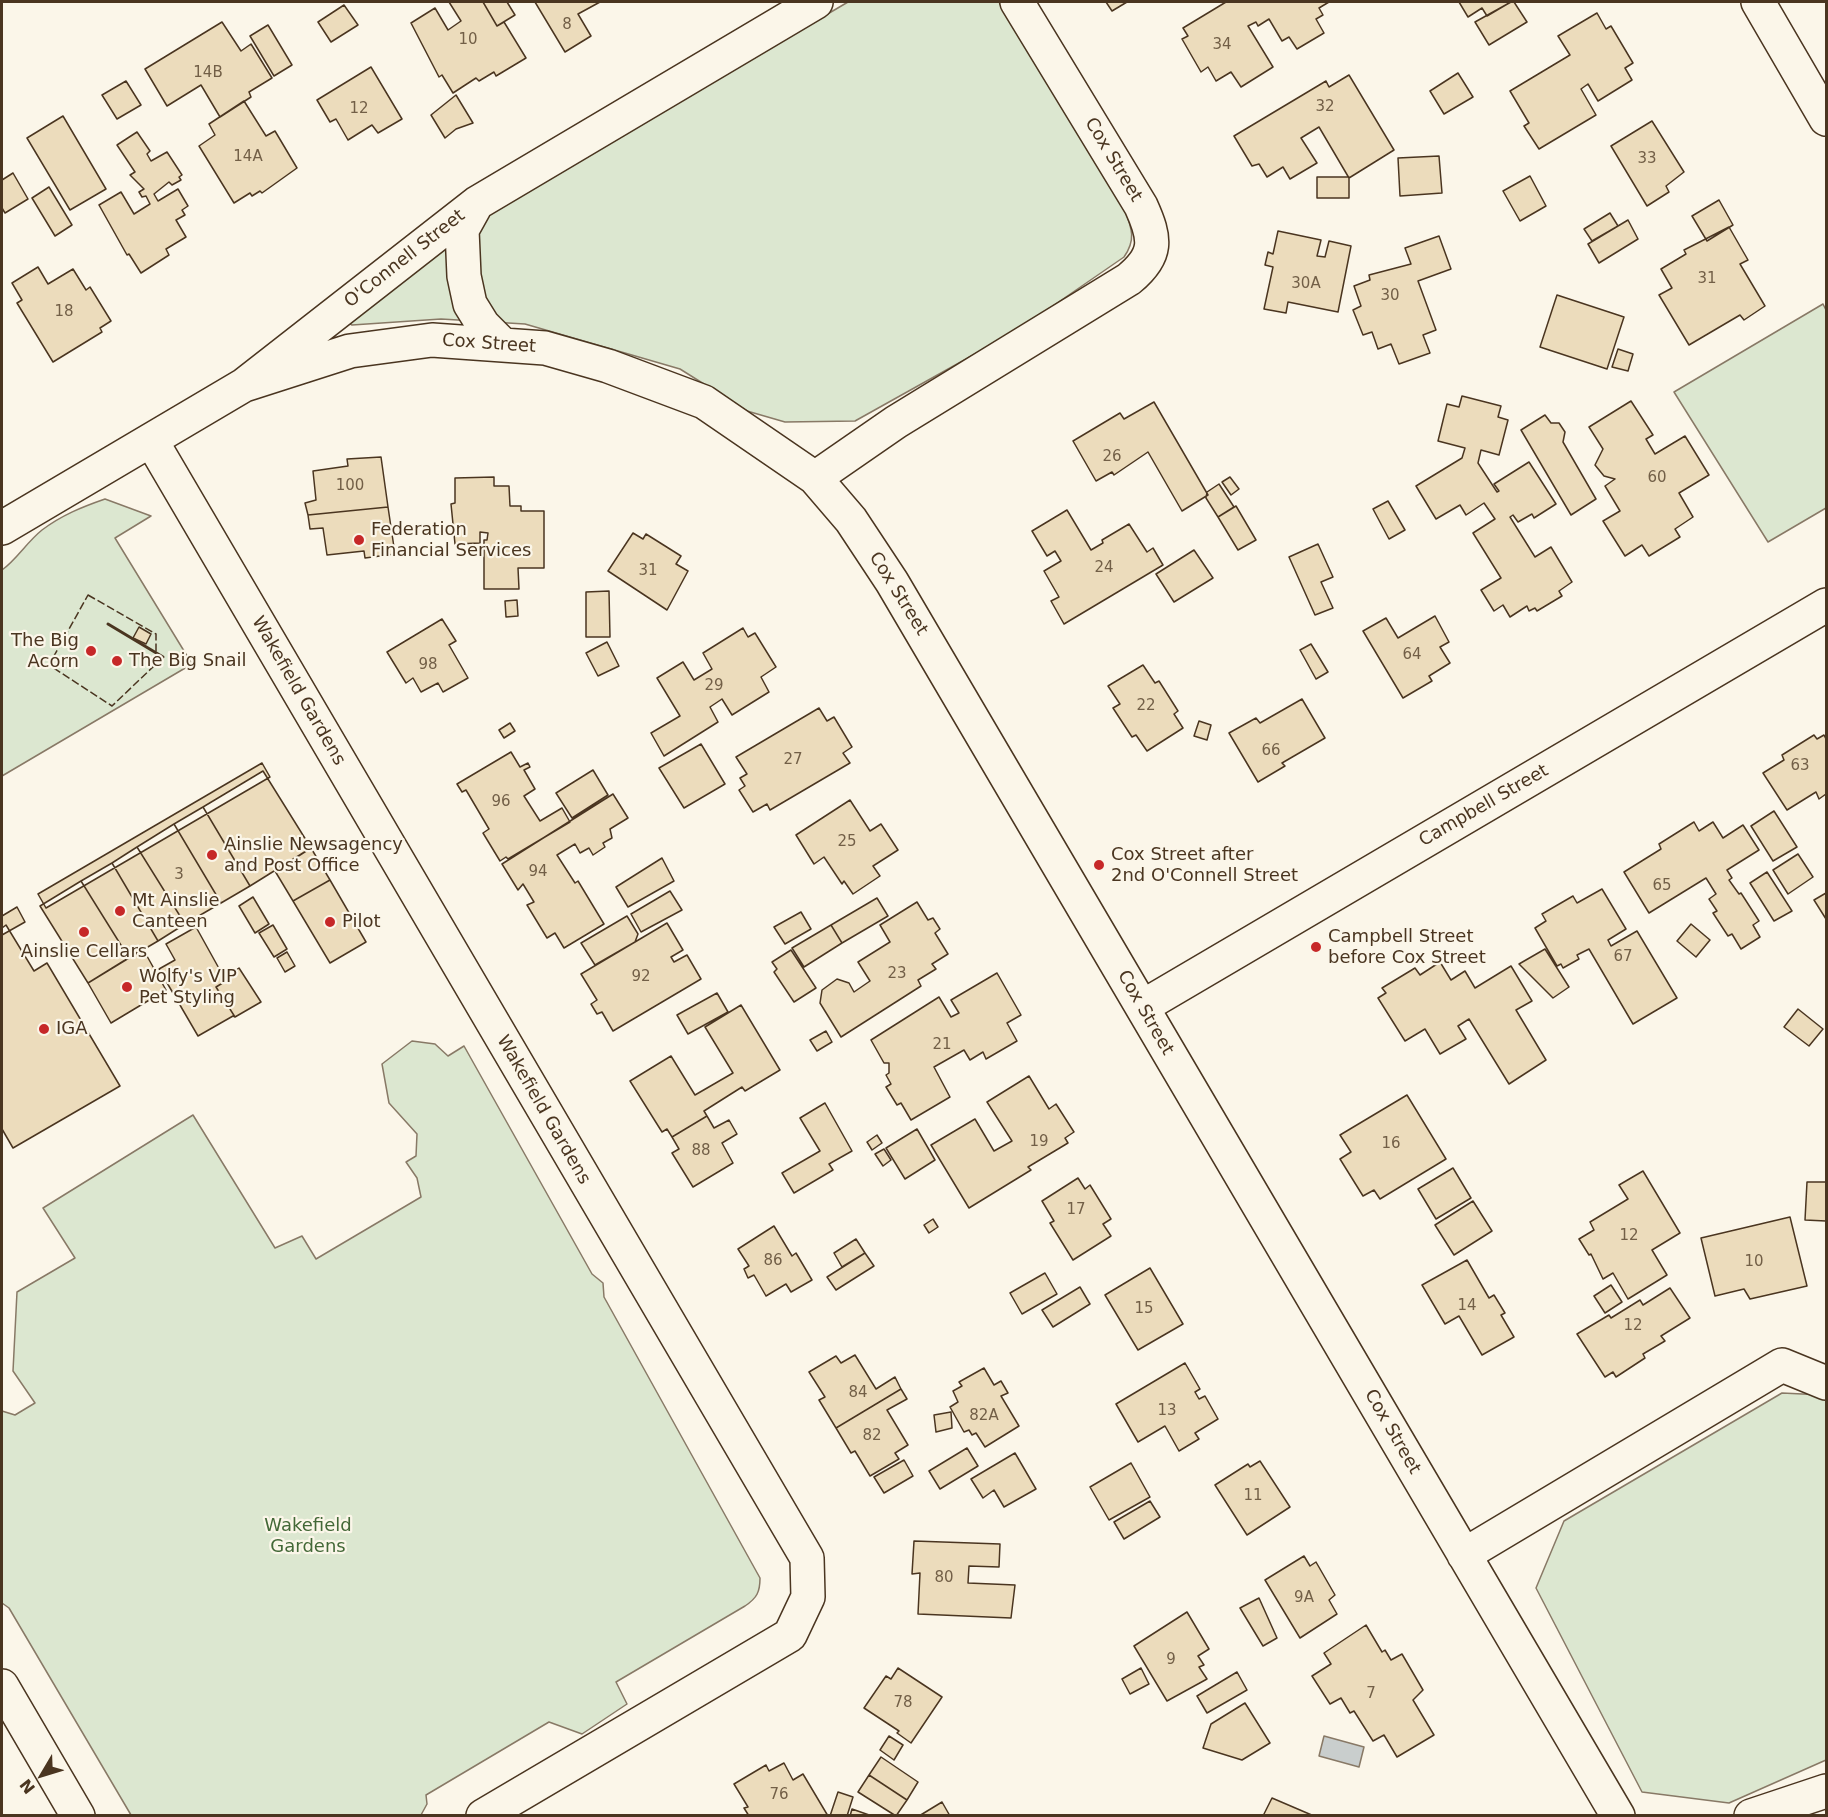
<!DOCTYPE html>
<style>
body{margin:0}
#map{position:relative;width:1828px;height:1817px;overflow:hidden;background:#fbf6e9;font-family:"DejaVu Sans",sans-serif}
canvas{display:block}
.frame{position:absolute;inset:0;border:3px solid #4a3520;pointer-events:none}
.north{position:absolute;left:12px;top:1745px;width:60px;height:60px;-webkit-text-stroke:4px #fbf6e9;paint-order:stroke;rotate:232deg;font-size:16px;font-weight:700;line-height:24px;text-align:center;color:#4a3520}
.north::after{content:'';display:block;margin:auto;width:21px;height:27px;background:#4a3520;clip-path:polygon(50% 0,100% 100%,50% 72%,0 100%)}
</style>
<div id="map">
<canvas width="1828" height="1817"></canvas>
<div class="frame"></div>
<div class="north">N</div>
</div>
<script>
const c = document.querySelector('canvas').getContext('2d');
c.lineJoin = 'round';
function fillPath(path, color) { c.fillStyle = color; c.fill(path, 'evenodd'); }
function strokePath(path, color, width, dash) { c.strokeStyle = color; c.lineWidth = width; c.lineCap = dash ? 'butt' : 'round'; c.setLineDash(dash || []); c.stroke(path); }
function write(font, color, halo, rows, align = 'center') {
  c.font = font + ' "DejaVu Sans",sans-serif'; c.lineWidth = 4.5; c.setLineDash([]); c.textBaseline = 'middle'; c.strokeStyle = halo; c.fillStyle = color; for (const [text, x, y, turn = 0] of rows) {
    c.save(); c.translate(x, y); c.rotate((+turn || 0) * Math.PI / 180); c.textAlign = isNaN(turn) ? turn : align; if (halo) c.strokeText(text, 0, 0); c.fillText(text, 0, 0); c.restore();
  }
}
const green = new Path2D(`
 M848,2H999L1125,210C1132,229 1136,240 1124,257L1018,330L855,421L785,422L747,411L680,369L525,324L441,319L352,325L344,320L501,206Z
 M1823,304L1826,310V508L1768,542L1674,392Z
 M105,499L151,516L115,538L192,664L2,776V570C17,559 27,542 42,530C62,515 82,507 105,499Z
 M412,1041L435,1044L448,1056L464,1046L592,1274L603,1283L604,1297L760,1578C760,1592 757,1598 745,1606L616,1682L627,1704L582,1734L549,1722L426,1795L427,1804L421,1815H131L9,1608L2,1603V1411L15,1415L35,1403L13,1371L17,1292L75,1258L43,1208L193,1115L275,1248L302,1236L316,1259L421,1197L417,1178L406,1162L416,1156L417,1134L389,1103L382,1064Z
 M1782,1393L1823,1395L1826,1401V1760L1729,1803L1642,1792L1536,1588L1564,1521Z`);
fillPath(green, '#dce7d0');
strokePath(green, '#887966', 1.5);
const water = new Path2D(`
 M1324,1736L1364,1747L1359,1767L1319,1756Z`);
fillPath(water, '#c9cecd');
strokePath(water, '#887966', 1.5);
const building = new Path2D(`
 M449,2H483L497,26L504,22L526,58L496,76L494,72L479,81L476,78L453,93L442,75L439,77L411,23L435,8L448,30L461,21Z
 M483,2H507L515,15L497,26Z
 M535,2H600L578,14L591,36L565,52Z
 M1106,2H1127L1112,11Z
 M1226,2H1329L1319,8L1323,15L1316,19L1324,33L1297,49L1289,37L1282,41L1269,19L1258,26L1256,22L1248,26L1273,67L1241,87L1231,72L1216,81L1208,67L1201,72L1182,39L1188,36L1183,28Z
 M1459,2H1508L1509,3L1487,16L1482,8L1468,17Z
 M1511,2H1514L1527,22L1489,45L1475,22Z
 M344,5L358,25L331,42L318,22Z
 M1597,13L1606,29L1611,26L1633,63L1625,68L1632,80L1598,101L1588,84L1581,89L1596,115L1539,149L1524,126L1529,123L1510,91L1570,55L1558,36Z
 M222,22L241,51L251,44L272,78L249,92L251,97L220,117L201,85L167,106L145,69Z
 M268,25L292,65L274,76L250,36Z
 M371,67L402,119L378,133L372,125L348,140L336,119L330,122L317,100Z
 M1458,73L1473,97L1444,114L1430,91Z
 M1349,75L1394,150L1349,178L1319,127L1301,138L1317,163L1290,179L1283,167L1267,177L1259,164L1252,166L1234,136L1326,81L1329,87Z
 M126,81L141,105L117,119L102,95Z
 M456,95L473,123L456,129L445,138L431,115Z
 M244,101L266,136L275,131L297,168L262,193L260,191L252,196L250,193L234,203L199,146L215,135L209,124Z
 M63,116L106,189L70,210L27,138Z
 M1652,121L1684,172L1666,186L1669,192L1647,206L1611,146Z
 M137,132L150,151L147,154L151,161L167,152L182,175L179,177L181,180L172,185L169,182L154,194L158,201L178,189L188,206L182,210L185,215L176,220L186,237L166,249L169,255L141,273L129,254L127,255L99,205L121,192L134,214L150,204L146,196L142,197L139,192L144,189L130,175L135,172L117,145Z
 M1439,156L1442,193L1400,196L1398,158Z
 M13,173L28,199L5,213L2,208V180Z
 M1530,176L1546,206L1520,221L1503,191Z
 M1317,177H1349V198H1317Z
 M49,187L72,225L55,236L32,198Z
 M1719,200L1733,225L1707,241L1692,216Z
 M1610,213L1618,226L1592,241L1584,229Z
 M1628,220L1638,239L1599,263L1588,244Z
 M1729,227L1748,260L1740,264L1765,306L1744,320L1740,315L1689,345L1659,295L1672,288L1661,269L1686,254L1684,250Z
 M1278,231L1321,240L1317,256L1325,257L1329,241L1351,246L1338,312L1288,302L1286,313L1264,309L1273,267L1265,265L1268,252L1273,254Z
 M1439,236L1451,269L1418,281L1436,330L1423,335L1430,353L1399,364L1391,344L1378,349L1372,332L1363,335L1353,310L1361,306L1354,286L1370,280L1369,275L1411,264L1405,248Z
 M38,267L48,284L73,269L86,290L90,287L111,321L100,328L102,332L53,362L17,303L22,300L12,283Z
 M1557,295L1624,317L1607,369L1540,347Z
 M1618,349L1633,354L1628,371L1612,367Z
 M1462,396L1501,406L1498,417L1508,420L1499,455L1481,450L1478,463L1497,492L1499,491L1494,484L1529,462L1556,504L1534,518L1532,514L1518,522L1513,515L1510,517L1535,557L1551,547L1572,582L1559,591L1562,596L1537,611L1535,608L1529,611L1527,606L1510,617L1503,605L1494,611L1481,590L1501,578L1473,533L1495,519L1484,503L1466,515L1460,505L1436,519L1416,486L1462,458L1465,448L1438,441L1447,404L1459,407Z
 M1631,401L1653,435L1646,439L1655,454L1685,436L1709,475L1679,493L1693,517L1675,529L1680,537L1649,556L1642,545L1625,556L1603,521L1620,511L1605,486L1615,479L1604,476L1595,465L1603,449L1589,427Z
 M1154,402L1208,495L1182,511L1148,452L1114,475L1112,472L1096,481L1073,441L1120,413L1124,419Z
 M1545,415L1551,423H1559L1565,432L1563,442L1596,499L1571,515L1521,430Z
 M381,457L388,507L308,515L305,503L316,500L313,471L348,466L347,459Z
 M494,477V486H509L510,506H521V511H544V568H518L519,589H484V540H487L488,533L480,532V543L455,544L451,504L455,503V478Z
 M1230,477L1239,489L1231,495L1222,482Z
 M1219,484L1234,507L1218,517L1206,498L1207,492Z
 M1388,501L1405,530L1389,539L1373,509Z
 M1236,506L1256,540L1238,550L1218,517Z
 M388,507L395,554L365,558L364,551L327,555L323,528L310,529L308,515Z
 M1067,510L1091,550L1103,543L1102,540L1129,524L1147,552L1153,548L1163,565L1064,624L1051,601L1059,597L1044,571L1061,561L1055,551L1047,556L1032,531Z
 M633,533L643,539L646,534L681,556L676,564L688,571L667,610L608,571Z
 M1318,544L1333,577L1321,582L1333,608L1315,615L1289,557Z
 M1194,550L1213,578L1174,602L1156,574Z
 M609,591L610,637H586V592Z
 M517,600L518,616L506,617L505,601Z
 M1435,616L1449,642L1440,647L1450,663L1429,676L1432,681L1403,698L1363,631L1386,618L1398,638Z
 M442,619L456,641L449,645L468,678L443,692L438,683L421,692L413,678L406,683L387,652Z
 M139,627L151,634L146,644L133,638Z
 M743,628L748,637L755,633L776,667L761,677L769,692L732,715L722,699L710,707L718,722L664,756L651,733L680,716L657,678L683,662L694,680L712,669L703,653Z
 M607,642L619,666L598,676L586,653Z
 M1311,644L1328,672L1316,679L1300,650Z
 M1143,665L1155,683L1159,681L1178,711L1174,714L1183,728L1147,751L1136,735L1132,737L1113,708L1120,704L1108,686Z
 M1302,699L1325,738L1282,763L1285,766L1258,782L1229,733L1256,718L1260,723Z
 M819,708L827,721L834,717L852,747L843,753L850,763L770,810L767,804L753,812L739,790L745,786L740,778L747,774L736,757Z
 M1199,721L1211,725L1207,740L1194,736Z
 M510,723L515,731L504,738L499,730Z
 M1814,735L1817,739L1824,735L1826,739V794L1819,799L1816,792L1787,810L1763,773L1784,760L1782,755Z
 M701,744L725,784L684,808L659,768Z
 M511,752L520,767L528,763L530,767L524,770L535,789L524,796L540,821L562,808L570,822L508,859L506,857L500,861L483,833L489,829L466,790L462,792L457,784Z
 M262,763L270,777L46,908L38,894Z
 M593,770L608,795L572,818L556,793Z
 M263,771L311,848L250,886L203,807Z
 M613,794L628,818L610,829L612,838L603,843L605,847L593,855L589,848L580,853L575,844L557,855L575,883L578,881L604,924L564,948L555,933L547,938L527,905L534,902L523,884L518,890L502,864Z
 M850,800L870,831L881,824L898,850L873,866L880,876L853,894L844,881L842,884L824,857L814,864L796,835Z
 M203,807L250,886L221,903L174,824Z
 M1774,811L1797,847L1773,861L1751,826Z
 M1694,822L1699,831L1713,822L1723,838L1743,825L1759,850L1727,870L1732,878L1729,880L1739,894L1741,893L1759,921L1753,925L1760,937L1741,949L1732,934L1728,936L1713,913L1717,911L1709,899L1716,894L1706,878L1649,913L1624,872L1661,849L1659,844Z
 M174,824L221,903L185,924L137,847Z
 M137,847L185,924L158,941L112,863Z
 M311,848L330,880L293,901L275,871Z
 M1798,854L1813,877L1788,894L1773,870Z
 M662,858L674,881L628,907L616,887Z
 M112,863L158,941L129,958L81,881Z
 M1767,872L1792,911L1774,921L1750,883Z
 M330,880L366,942L330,963L293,901Z
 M81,881L129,958L88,983L40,906Z
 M1602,889L1626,929L1608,940L1611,946L1637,931L1677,998L1633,1024L1589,949L1577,955L1579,959L1563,968L1561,964L1557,966L1535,928L1546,921L1542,914L1573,896L1577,903Z
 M670,891L682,910L641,932L631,914Z
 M1826,893V919L1814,900Z
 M253,897L269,924L255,933L239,906Z
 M877,898L888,916L842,943L831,925Z
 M917,902L928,920L933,918L940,929L935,933L948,954L932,964L936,969L918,980L921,986L841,1037L820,1003L822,990L837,979L849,983L854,992L870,981L858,962L890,942L880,925Z
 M17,907L25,922L2,935V916Z
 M801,912L811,929L785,944L774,927Z
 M627,916L638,934L635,942L595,965L581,943Z
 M667,923L683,950L671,957L674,962L687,955L701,979L613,1031L602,1012L597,1014L591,1004L597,1000L581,974Z
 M1691,924L1710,940L1696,957L1677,941Z
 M6,925L34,971L47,963L120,1086L13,1148L2,1129V928Z
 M273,925L287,949L274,957L259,933Z
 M831,925L842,943L804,967L792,948Z
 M196,927L226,981L216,987L235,1017L233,1016L198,1036L159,969L175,960L166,944Z
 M143,949L166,990L111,1023L88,983Z
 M1545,949L1569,987L1553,998L1519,964Z
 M791,950L816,988L794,1002L774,972L777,969L772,962Z
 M287,952L295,966L285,972L277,958Z
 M1440,962L1451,980L1465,971L1475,988L1511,966L1532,1001L1516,1010L1546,1060L1509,1084L1469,1019L1458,1026L1466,1039L1440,1054L1425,1029L1405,1041L1378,998L1386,993L1382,988L1415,968L1420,975Z
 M239,968L261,1002L235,1017L216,987L226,981L224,978Z
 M997,973L1021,1015L1007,1023L1017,1041L986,1059L983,1052L970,1060L964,1050L934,1067L950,1097L911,1120L901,1103L897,1105L886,1087L891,1084L886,1075L889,1073V1063H884L871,1040L939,997L951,1017L959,1013L951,1000Z
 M717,993L728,1012L688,1034L677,1015Z
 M741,1005L780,1070L745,1091L742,1087L704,1111L707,1116L672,1137L667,1129L662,1132L630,1081L671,1056L695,1095L733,1073L705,1027Z
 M1798,1009L1823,1029L1809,1046L1784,1027Z
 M826,1031L832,1042L817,1051L810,1040Z
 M1029,1076L1049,1109L1056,1104L1074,1132L1065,1138L1068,1143L1028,1167L1031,1170L969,1208L931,1145L975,1119L994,1151L1012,1141L987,1102Z
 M1407,1095L1446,1159L1380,1199L1374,1190L1363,1196L1340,1159L1351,1152L1340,1135Z
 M825,1103L852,1151L829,1164L833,1170L794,1193L782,1173L820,1151L800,1118Z
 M707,1116L714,1128L729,1120L737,1134L722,1143L733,1163L693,1187L672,1153L679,1149L672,1137Z
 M917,1129L935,1160L905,1179L886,1148Z
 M877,1135L882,1143L872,1150L867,1142Z
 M884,1149L891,1160L883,1166L875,1154Z
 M1453,1168L1471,1198L1436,1219L1418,1189Z
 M1643,1171L1680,1233L1652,1250L1667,1275L1628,1299L1613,1273L1603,1279L1591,1254L1589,1255L1579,1239L1594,1230L1590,1222L1628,1199L1619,1185Z
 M1078,1178L1085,1189L1090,1185L1111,1219L1103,1224L1111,1236L1073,1260L1050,1223L1054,1221L1042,1201Z
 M1807,1182H1826V1221L1805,1220Z
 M1473,1201L1492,1231L1454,1255L1435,1225Z
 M1790,1217L1807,1286L1750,1299L1744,1289L1715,1296L1701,1238Z
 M933,1219L938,1227L929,1233L924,1225Z
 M774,1226L792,1256L796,1253L812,1280L791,1292L786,1284L766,1296L754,1275L748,1278L744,1269L749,1266L738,1249Z
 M856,1239L865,1253L842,1267L834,1253Z
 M865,1253L874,1266L836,1290L827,1277Z
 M1467,1260L1489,1298L1494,1295L1505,1313L1501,1315L1514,1337L1482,1355L1459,1316L1445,1324L1422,1285Z
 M1150,1268L1183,1324L1138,1350L1105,1295Z
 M1045,1273L1057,1294L1022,1314L1010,1293Z
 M1611,1285L1622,1302L1605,1313L1594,1296Z
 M1080,1287L1090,1304L1053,1327L1042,1310Z
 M1670,1288L1690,1318L1661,1336L1665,1341L1643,1354L1645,1358L1616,1377L1613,1372L1605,1377L1577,1334L1609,1315L1611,1318L1640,1300L1643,1305Z
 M855,1355L876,1389L895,1377L901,1389L836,1428L819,1400L825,1397L809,1372L836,1356L841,1363Z
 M1185,1363L1200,1389L1195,1392L1199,1399L1205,1396L1218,1419L1195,1433L1199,1439L1179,1451L1165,1426L1138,1442L1116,1404Z
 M984,1368L994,1385L1001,1381L1008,1393L1001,1396L1019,1426L985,1447L976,1433L972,1435L969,1430L964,1432L950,1407L958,1402L953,1391L962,1386L959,1382Z
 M901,1389L907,1399L887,1410L908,1445L895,1453L899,1459L870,1476L855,1451L851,1453L836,1428Z
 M951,1412L952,1428L936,1432L934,1415Z
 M967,1448L978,1466L940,1489L929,1471Z
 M1015,1453L1036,1489L1004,1507L994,1490L983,1498L971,1479Z
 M904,1460L913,1476L884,1493L874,1477Z
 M1260,1461L1290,1507L1247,1535L1215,1485L1248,1464L1250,1467Z
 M1131,1463L1150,1497L1109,1520L1090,1487Z
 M1150,1501L1160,1517L1124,1539L1114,1522Z
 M914,1541L1000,1544L999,1567L969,1566L968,1583L1015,1585L1011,1618L918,1614L920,1573L912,1574Z
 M1304,1556L1310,1566L1316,1562L1335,1595L1329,1600L1337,1614L1300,1638L1265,1580Z
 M1259,1598L1277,1638L1263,1646L1240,1608Z
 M1187,1612L1209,1649L1198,1656L1204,1665L1199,1667L1207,1679L1167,1701L1134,1646Z
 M1366,1625L1382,1652L1385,1650L1391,1660L1402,1654L1423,1690L1413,1700L1434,1735L1397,1757L1384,1735L1373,1741L1354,1711L1350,1713L1341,1698L1330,1704L1312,1676L1331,1664L1324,1653Z
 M898,1668L942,1697L911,1743L897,1733L899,1731L864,1708L886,1676L891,1679Z
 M1141,1668L1149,1684L1130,1694L1122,1679Z
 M1237,1672L1247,1690L1207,1713L1197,1696Z
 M1245,1703L1270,1743L1242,1760L1203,1748L1211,1724Z
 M889,1736L903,1745L894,1760L880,1750Z
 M881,1757L918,1782L907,1800L869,1775Z
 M784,1763L793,1780L803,1774L828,1816H749L744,1808L748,1807L734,1784L766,1765L769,1771Z
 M869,1775L907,1800L896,1816L858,1792Z
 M838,1792L853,1797L847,1816H830Z
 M1272,1798L1314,1816H1263Z
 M942,1802L950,1816H919Z
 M852,1809L872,1816H850Z`);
fillPath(building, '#ecdcbc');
strokePath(building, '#4a3520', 1.5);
const minor = new Path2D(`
 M1758,2L1826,119
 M477,203L462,230L464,276L470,304L483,325L502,344
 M244,385L350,351L432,340L545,348L608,366L704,402L815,478L851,520L892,582L1618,1816
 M151,440L807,1558L808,1597L790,1635L483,1816
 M815,478L896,422L1129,279C1158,255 1156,239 1141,206L1017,2
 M2,528L244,385L477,203L816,2
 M1142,1007L1826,605
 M1464,1555L1782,1365L1826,1383
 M2,1686L78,1816`);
const tertiary = new Path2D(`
 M1751,1816L1826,1791`);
strokePath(minor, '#4a3520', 36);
strokePath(tertiary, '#4a3520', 36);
strokePath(minor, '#fbf6e9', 33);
strokePath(tertiary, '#fbf6e9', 33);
strokePath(new Path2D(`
 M88,595L156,634V664L112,706L49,665Z`), '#4a3520', 1.5, [8, 3]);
strokePath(new Path2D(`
 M108,624L163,657`), '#4a3520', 3);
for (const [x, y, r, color] of [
 [359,540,6,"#c62828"],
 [91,651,6,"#c62828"],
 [117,661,6,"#c62828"],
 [212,855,6,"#c62828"],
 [1099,865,6,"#c62828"],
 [120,911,6,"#c62828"],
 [330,922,6,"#c62828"],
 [84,932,6,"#c62828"],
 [1316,947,6,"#c62828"],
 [127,987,6,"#c62828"],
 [44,1029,6,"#c62828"]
]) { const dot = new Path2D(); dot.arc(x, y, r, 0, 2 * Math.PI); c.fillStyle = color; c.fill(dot); strokePath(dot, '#fbf6e9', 2); }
write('15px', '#725f47', null, [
 ["8",567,25],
 ["10",468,40],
 ["34",1222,45],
 ["14B",208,73],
 ["32",1325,107],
 ["12",359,109],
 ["14A",248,157],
 ["33",1647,159],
 ["31",1707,279],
 ["30A",1306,284],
 ["30",1390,296],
 ["18",64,312],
 ["26",1112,457],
 ["60",1657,478],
 ["100",350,486],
 ["24",1104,568],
 ["31",648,571],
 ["64",1412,655],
 ["98",428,665],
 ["29",714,686],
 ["22",1146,706],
 ["66",1271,751],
 ["27",793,760],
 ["63",1800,766],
 ["96",501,802],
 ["25",847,842],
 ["94",538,872],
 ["3",179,875],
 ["65",1662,886],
 ["67",1623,957],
 ["23",897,974],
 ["92",641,977],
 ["21",942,1045],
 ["19",1039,1142],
 ["16",1391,1144],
 ["88",701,1151],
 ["17",1076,1210],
 ["12",1629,1236],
 ["86",773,1261],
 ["10",1754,1262],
 ["14",1467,1306],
 ["15",1144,1309],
 ["12",1633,1326],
 ["84",858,1393],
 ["13",1167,1411],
 ["82A",984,1416],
 ["82",872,1436],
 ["11",1253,1496],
 ["80",944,1578],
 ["9A",1304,1598],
 ["9",1171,1660],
 ["7",1371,1694],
 ["78",903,1703],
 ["76",779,1795]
]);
write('18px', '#4a3520', '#fbf6e9', [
 ["Cox Street",1113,160,59],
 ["O'Connell Street",405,259,-38],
 ["Cox Street",489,344,4],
 ["Cox Street",898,594,58],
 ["Wakefield Gardens",298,691,60],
 ["Campbell Street",1484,806,-30],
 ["Cox Street",1145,1013,60],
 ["Wakefield Gardens",543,1110,60],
 ["Cox Street",1392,1432,60]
]);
write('18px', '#4a3520', '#fbf6e9', [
 ["Federation",371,530],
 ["Financial Services",371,551],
 ["The Big",79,641,"right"],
 ["Acorn",79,662,"right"],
 ["The Big Snail",129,661],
 ["Ainslie Newsagency",224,845],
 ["and Post Office",224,866],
 ["Cox Street after",1111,855],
 ["2nd O'Connell Street",1111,876],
 ["Mt Ainslie",132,901],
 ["Canteen",132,922],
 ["Pilot",342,922],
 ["Campbell Street",1328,937],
 ["before Cox Street",1328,958],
 ["Ainslie Cellars",84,952,"center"],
 ["Wolfy's VIP",139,977],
 ["Pet Styling",139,998],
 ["IGA",56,1029]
], 'left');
write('18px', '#436837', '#fbf6e9', [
 ["Wakefield",308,1526],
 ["Gardens",308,1547]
]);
</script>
